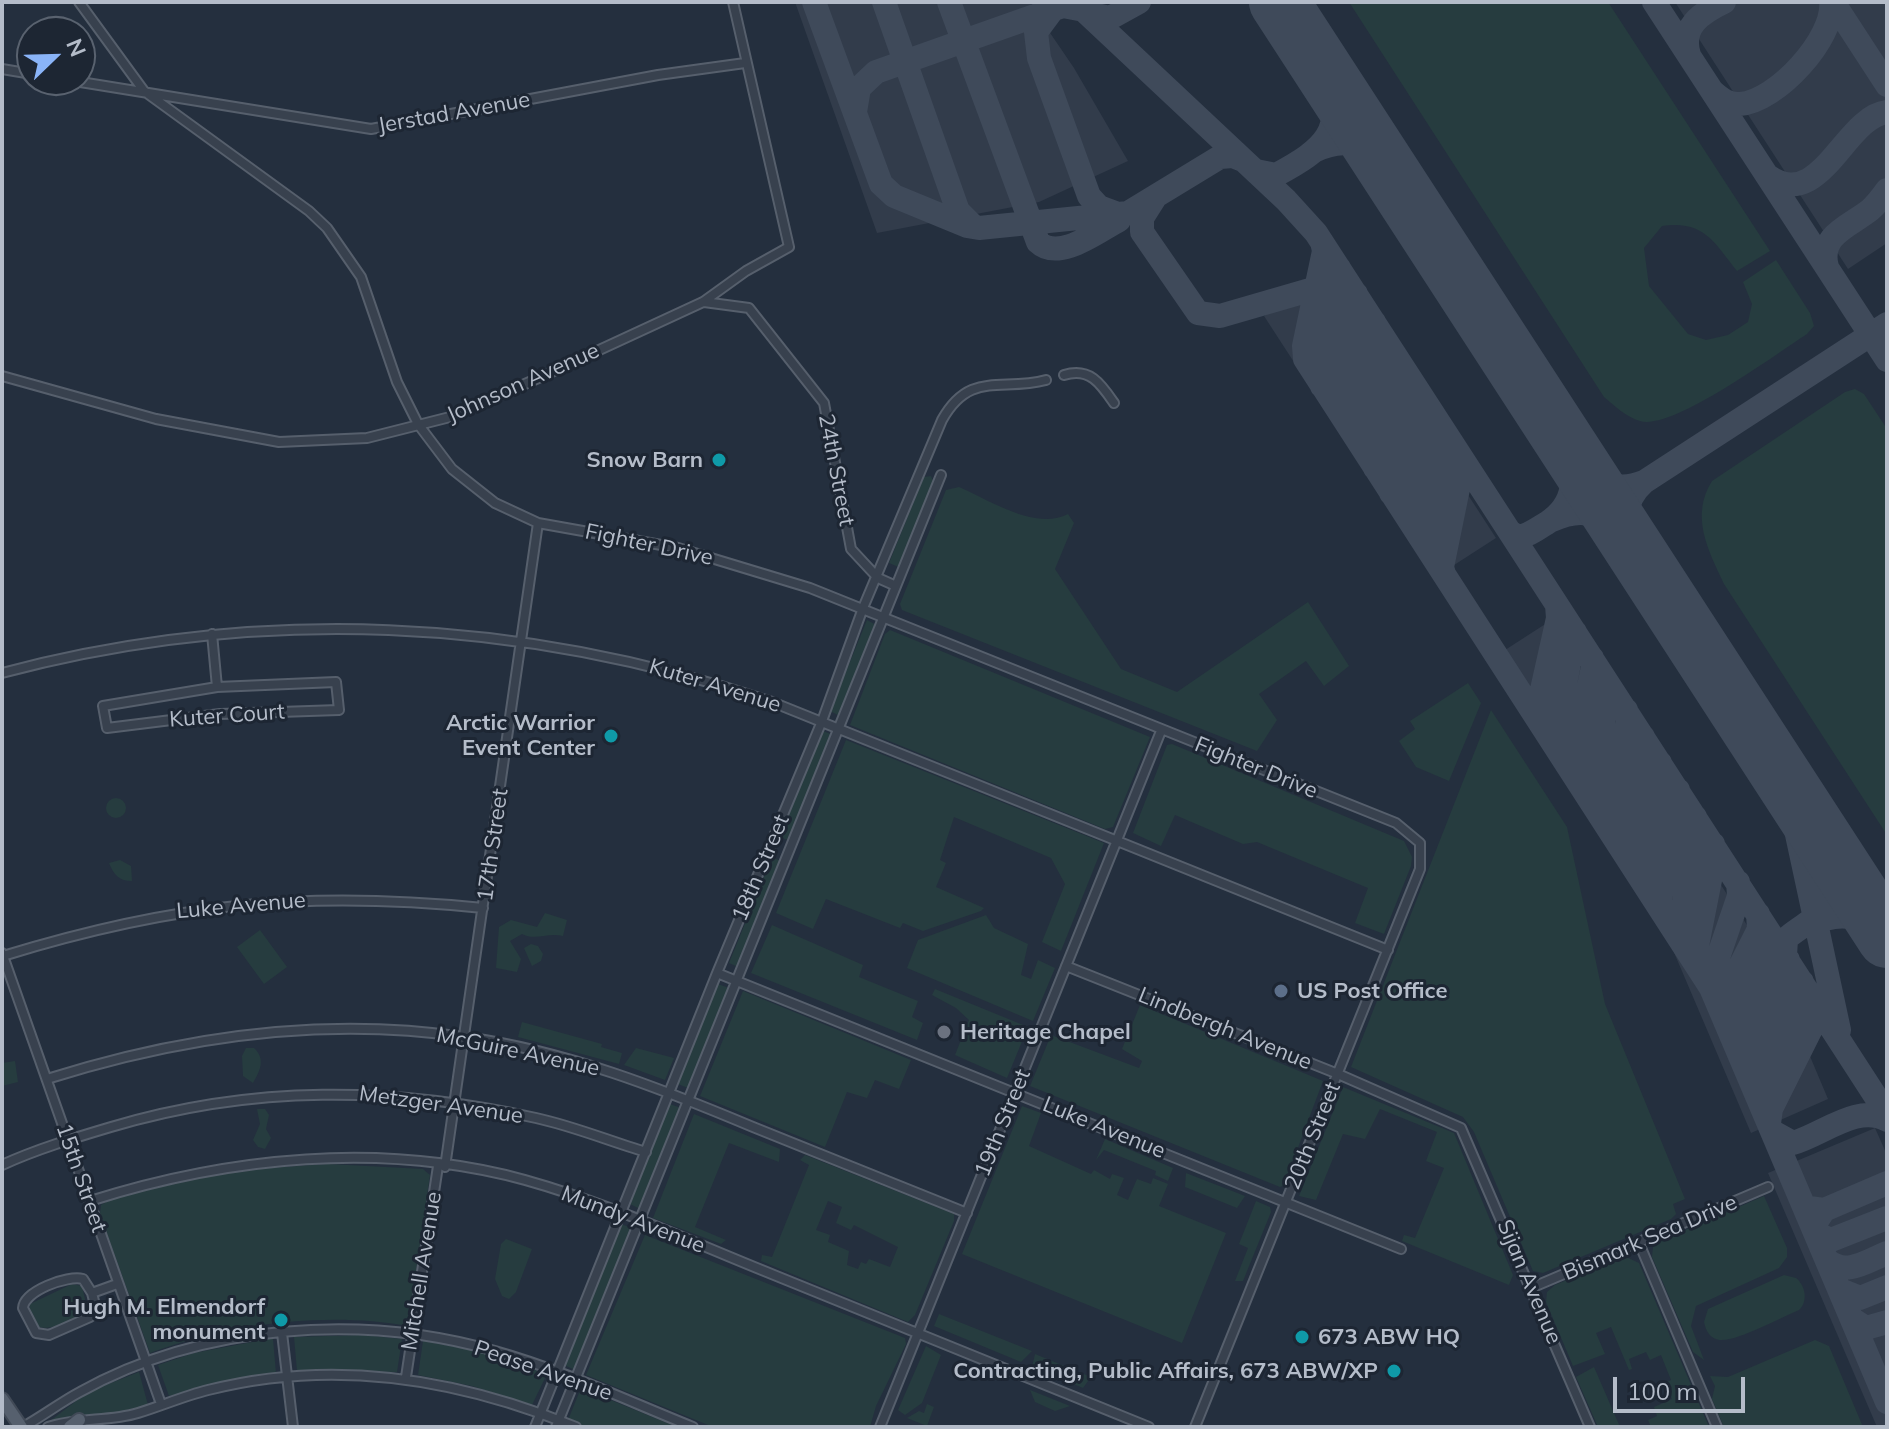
<!DOCTYPE html>
<style>
body{margin:0}
#map{position:relative;width:1889px;height:1429px;overflow:hidden;background:#242f3e;font-family:Mulish,sans-serif}
canvas{display:block}
.frame{position:absolute;inset:0;border:4px solid #b4bcc9;pointer-events:none}
.north{position:absolute;left:16px;top:16px;width:80px;height:80px;box-sizing:border-box;background:#1d2633;border:2px solid #59626f;border-radius:50%;rotate:67deg;font-size:22px;font-weight:700;line-height:32px;text-align:center;color:#b4bcc9}
.north::after{content:'';display:block;margin:auto;width:28px;height:36px;background:#8ab4f8;clip-path:polygon(50% 0,100% 100%,50% 72%,0 100%)}
.scale{position:absolute;left:1613px;top:1377px;width:132px;height:36px;box-sizing:border-box;border:4px solid #b4bcc9;border-top:0;padding-left:10px;font-size:24px;line-height:28px;white-space:nowrap;color:#b4bcc9;-webkit-text-stroke:6px #1d2633;paint-order:stroke}
</style>
<div id="map">
<canvas width="1889" height="1429"></canvas>
<div class="frame"></div>
<div class="north">N</div>
<div class="scale">100 m</div>
</div>
<script>
const c = document.querySelector('canvas').getContext('2d');
c.lineJoin = 'round';
function fillPath(path, color) { c.fillStyle = color; c.fill(path, 'evenodd'); }
function strokePath(path, color, width, dash) { c.strokeStyle = color; c.lineWidth = width; c.lineCap = dash ? 'butt' : 'round'; c.setLineDash(dash || []); c.stroke(path); }
function write(font, color, halo, rows, align = 'center') {
  c.font = font + ' Mulish,sans-serif'; c.lineWidth = 6; c.setLineDash([]); c.textBaseline = 'middle'; c.strokeStyle = halo; c.fillStyle = color; for (const [text, x, y, turn = 0] of rows) {
    c.save(); c.translate(x, y); c.rotate((+turn || 0) * Math.PI / 180); c.textAlign = isNaN(turn) ? turn : align; if (halo) c.strokeText(text, 0, 0); c.fillText(text, 0, 0); c.restore();
  }
}
fillPath(new Path2D(`
 M795,2H1029L1074,68L1128,161L1039,202L877,233Z
 M1675,2H1887V243L1848,269Z
 M1326,276L1496,538L1434,578L1264,316Z
 M1550,621L1769,959L1828,1099L1751,1133L1667,936L1488,661Z
 M1875,1128L1887,1155V1427H1877L1768,1173Z`), '#323c4b');
fillPath(new Path2D(`
 M1349,2H1608L1770,251L1737,271C1714,242 1704,220 1662,226L1644,248L1649,286L1688,334L1706,340L1728,335L1748,322L1752,304L1743,282L1776,260L1810,313L1814,326L1807,334C1776,354 1672,431 1640,421C1626,417 1615,406 1604,397Z
 M1855,389L1864,394L1887,429V835L1724,584C1708,550 1690,516 1712,481L1845,392Z
 M931,476L934,483L901,568L889,563L924,477Z
 M959,487C989,500 1036,531 1068,514L1074,523L1055,569L1121,669L1177,692L1308,602L1349,666L1324,686L1306,661L1259,694L1277,720L1257,751L902,610L900,604L946,490Z
 M867,620L876,625L840,716L830,711Z
 M890,630L1150,737L1113,827L1105,829L850,725L885,634Z
 M1468,683L1481,703L1449,781L1416,767L1399,741L1415,729L1410,721Z
 M1491,710L1567,827L1605,1004L1685,1199L1673,1204L1676,1214L1671,1219L1543,1273L1533,1271L1474,1132L1463,1117L1351,1067Z
 M823,731L833,735L790,841L780,837Z
 M846,740L1104,843L1061,951L1042,942L1065,884L1051,858L954,817L940,860L946,863L936,887L984,908L981,911L923,931L903,923L900,928L826,899L813,929L776,913Z
 M1172,744L1404,841L1412,857L1411,866L1384,934L1355,923L1368,888L1257,842L1243,844L1175,815L1161,846L1133,833L1167,745Z
 M106 808a10 10 0 1 1 20 0a10 10 0 1 1-20 0Z
 M772,857L781,861L738,967L729,963Z
 M120,860L131,866L132,881C119,881 114,875 109,863Z
 M545,913L567,920L563,936C548,932 535,941 522,934L510,941L521,959L517,972L496,968L499,927L511,920L537,927Z
 M986,915L994,928L1028,944L1021,975L1031,979L1038,960L1055,968L1033,1021L907,968L918,940Z
 M772,925L863,965L859,977L918,1001L912,1017L923,1023L917,1040L751,973Z
 M260,930L287,967L264,984L237,947Z
 M531,944L538,946L543,954L541,961L532,966L524,948Z
 M718,984L729,988L688,1088L678,1084Z
 M935,989L1028,1027L1007,1078L955,1055L969,1020L956,1008L932,995Z
 M743,991L911,1060L899,1089L875,1080L867,1098L847,1092L825,1147L700,1096Z
 M1140,1005L1323,1081L1284,1185L1280,1187L1030,1086L1051,1035L1139,1068L1142,1061L1122,1049Z
 M522,1022L602,1044L601,1047L622,1053L619,1064L518,1037Z
 M246,1048H254C266,1059 260,1071 253,1083L243,1076L242,1056Z
 M636,1048L674,1058L665,1080L624,1065Z
 M15,1061L18,1082L2,1086V1063Z
 M1343,1087L1454,1133L1513,1275L1509,1285L1402,1241L1404,1235L1415,1238L1444,1168L1426,1161L1437,1132L1380,1109L1365,1139L1343,1134L1316,1200L1299,1196Z
 M670,1104L681,1108L640,1209L630,1204Z
 M1022,1106L1041,1113L1029,1146L1091,1174L1094,1170L1110,1179L1112,1174L1124,1178L1117,1195L1128,1200L1137,1179L1151,1184L1153,1178L1168,1184L1159,1206L1226,1233L1182,1343L962,1254Z
 M257,1109H265L269,1115L266,1129L271,1138L265,1149L258,1147L253,1140L260,1124Z
 M694,1114L780,1149L779,1162L729,1143L695,1227L726,1240L721,1244L653,1218Z
 M1105,1139L1173,1168L1168,1181L1155,1175L1156,1171L1104,1150L1096,1160Z
 M805,1155L954,1214V1221L915,1315L908,1322L761,1261L762,1255L772,1257L809,1165L800,1160ZM828,1201L842,1207L836,1223L851,1230L854,1225L898,1247L890,1267L869,1259L866,1264L861,1262L858,1269L847,1265L849,1251L828,1242L830,1235L816,1230Z
 M329,1164L423,1169L430,1175L408,1326C327,1311 227,1324 150,1353L100,1214L101,1205C153,1176 269,1167 329,1164Z
 M1186,1173L1245,1196L1237,1208L1185,1187Z
 M1764,1196L1787,1248V1257L1779,1268L1696,1306L1691,1326L1704,1360L1693,1352L1652,1257L1653,1247L1660,1241Z
 M1256,1201L1270,1207L1271,1212L1243,1281H1235L1248,1248L1239,1244Z
 M621,1224L632,1228L575,1370L564,1365Z
 M645,1235L905,1338L906,1344L876,1406L870,1427H713L586,1375Z
 M506,1239L532,1249L516,1292L509,1299L502,1296L495,1279L501,1244Z
 M1624,1256L1639,1263L1709,1427H1651L1648,1420L1657,1416L1654,1407L1672,1399L1665,1383L1671,1380L1661,1355L1650,1360L1646,1352L1629,1359L1632,1369L1629,1370L1611,1327L1596,1333L1605,1354L1573,1366L1546,1302L1547,1292L1555,1285Z
 M1784,1275L1796,1278C1806,1286 1808,1302 1799,1310C1782,1317 1736,1342 1720,1340C1710,1339 1706,1331 1704,1322L1708,1309Z
 M72,1284L82,1286L87,1308C79,1319 52,1331 39,1327L30,1312V1304Z
 M939,1314L1032,1351L1021,1362L934,1326Z
 M362,1335L402,1339L397,1372L297,1371L294,1337Z
 M268,1339H273L276,1373L169,1396L158,1365L194,1353Z
 M1815,1340L1829,1346L1863,1427H1724L1712,1399L1715,1386L1710,1376L1728,1377Z
 M423,1341L482,1352L547,1374L532,1405L472,1386L418,1375Z
 M926,1346L941,1355L922,1403L905,1415L898,1410Z
 M1035,1354L1091,1377L1083,1388L1032,1367Z
 M1594,1367L1620,1427H1598L1576,1377Z
 M139,1372L148,1405C114,1419 76,1412 42,1427L88,1392Z
 M581,1388L677,1427H586L568,1420Z
 M1030,1390L1070,1406L1055,1411L1035,1402Z
 M927,1404L934,1407L927,1426L907,1418L919,1411L924,1413Z`), '#263c3f');
strokePath(new Path2D(`
 M814,2L881,184L894,196L967,226L979,228L1128,213L1220,157L1233,156L1243,160
 M884,2L958,211L974,227
 M949,2L1038,242C1059,262 1098,231 1119,220
 M1075,2L1286,200L1316,233L1887,1114
 M1654,2L1887,360
 M1833,2L1887,85
 M1053,9L1036,32L1039,58L1089,196L1099,207L1118,214
 M1087,13L1110,18L1139,2
 M1689,55C1680,27 1701,13 1724,2
 M1712,91C1721,99 1728,105 1740,104C1776,102 1835,38 1831,2
 M855,112L859,88L876,72L1063,6L1084,10
 M1314,151C1339,139 1357,141 1380,157
 M1256,171L1276,175C1324,149 1346,132 1327,76
 M1768,176C1821,213 1844,117 1887,112
 M1154,199L1142,218V232L1198,313L1220,316L1327,285
 M1322,242L1324,251L1304,346L1305,359L1711,988L1887,1402
 M1827,267C1818,235 1850,226 1870,210C1877,204 1882,197 1887,190
 M1322,386L1321,376L1341,277L1339,268
 M1340,413L1338,401L1358,304L1356,294
 M1358,441L1356,427L1376,333L1374,322
 M1580,465C1601,483 1616,493 1644,482
 M1375,468L1374,451L1393,361L1391,349
 M1391,493L1410,385L1408,376
 M1409,520L1428,412L1426,403
 M1552,520C1587,504 1605,516 1630,542
 M1510,532L1518,537C1529,536 1538,528 1547,523C1578,503 1575,475 1566,444
 M1427,547L1425,539L1446,440L1444,431
 M1636,552C1624,525 1621,503 1644,482L1887,324
 M1444,574L1442,567L1462,469L1460,456
 M1540,722L1537,712L1558,618L1557,605
 M1558,750L1555,736L1575,632
 M1780,773L1793,816L1839,1030
 M1574,775L1573,764L1593,667L1592,658
 M1591,801L1609,685
 M1610,830L1607,818L1628,721L1626,710
 M1627,857L1625,844L1645,750L1643,737
 M1644,883L1642,873L1663,776L1660,763
 M1661,909L1660,899L1680,801L1678,790
 M1807,925C1841,911 1862,913 1887,941
 M1678,936L1697,829L1695,817
 M1785,956L1786,939C1793,932 1803,927 1811,920C1837,896 1832,865 1820,836
 M1694,961L1715,855L1713,844
 M1711,988V978L1739,896L1738,882
 M1722,1012L1723,1000L1759,929L1758,914
 M1735,1042V1027L1775,948L1774,938
 M1746,1069V1055L1788,973V960
 M1757,1094L1759,1082L1802,996V982
 M1769,1123L1771,1109L1817,1017L1816,1003
 M1773,1132L1793,1143C1822,1135 1858,1103 1887,1120
 M1809,1208L1824,1210L1887,1183
 M1824,1210L1816,1222L1815,1233L1831,1240L1887,1218
 M1827,1260C1846,1277 1867,1261 1887,1253
 M1840,1290L1860,1298L1887,1287
 M1852,1319L1866,1328L1887,1322`), '#3f4a5a', 24);
strokePath(new Path2D(`
 M1279,2L1887,938`), '#3f4a5a', 60);
const street = new Path2D(`
 M79,2L144,91L309,211L327,228L361,277L397,382L418,424L452,469L495,503L538,523L678,548L810,588L1396,823L1420,843V869L1195,1427
 M2,69L32,74
 M68,80L371,129L658,75L745,63
 M704,302L749,308L824,403L851,549L878,578L896,586
 M1064,375C1090,367 1101,384 1114,403
 M2,376L156,419L279,442L367,438L450,417L543,376L703,302L746,271L789,247L733,2
 M212,634L217,687
 M2,673C259,605 520,617 772,702L1388,950
 M336,682L339,710L220,714L107,728L103,706L217,687Z
 M2,953L161,1404
 M3,956C175,903 305,890 483,908
 M1066,966L1338,1074L1461,1128L1590,1427
 M717,973L1401,1249
 M47,1079C183,1036 323,1016 465,1037C566,1051 660,1088 753,1127C824,1156 896,1184 967,1213
 M2,1165C37,1149 74,1138 111,1127C252,1085 392,1086 536,1118C573,1126 609,1141 646,1152
 M445,1167L538,523
 M90,1201C229,1157 382,1141 525,1180C611,1204 691,1242 774,1275C899,1325 1024,1377 1149,1427
 M1639,1243L1717,1427
 M1531,1288L1768,1187
 M92,1293L95,1305L90,1317L49,1335L36,1333L23,1308C24,1291 67,1275 83,1279L92,1293L117,1284
 M282,1333L293,1427
 M406,1377L438,1166
 M23,1427C43,1416 61,1402 80,1392C202,1324 362,1313 495,1351C563,1370 628,1401 693,1427
 M48,1427C78,1417 109,1422 138,1413C161,1406 184,1396 208,1390C334,1358 457,1378 576,1427
 M535,1427L717,973L822,721L863,608L942,420C970,370 1001,392 1046,380
 M556,1427L941,475
 M880,1427L1161,731`);
const primary = new Path2D(`
 M2,1399L21,1427
 M70,1427L79,1420`);
strokePath(street, '#565f6c', 12);
strokePath(primary, '#414a57', 16);
strokePath(street, '#38414e', 8);
strokePath(primary, '#56606e', 12);
for (const [x, y, r, color] of [
 [719,460,8,"#0f9aa8"],
 [611,736,8,"#0f9aa8"],
 [1281,991,8,"#5c6f8a"],
 [944,1032,8,"#6b7280"],
 [281,1320,8,"#0f9aa8"],
 [1302,1337,8,"#0f9aa8"],
 [1394,1371,8,"#0f9aa8"]
]) { const dot = new Path2D(); dot.arc(x, y, r, 0, 2 * Math.PI); c.fillStyle = color; c.fill(dot); strokePath(dot, '#1d2633', 3); }
write('22px', '#b4bcc9', '#1d2633', [
 ["Jerstad Avenue",454,113,-10],
 ["Johnson Avenue",523,383,-24],
 ["24th Street",836,470,79],
 ["Fighter Drive",649,545,12],
 ["Kuter Avenue",715,686,17],
 ["Kuter Court",227,716,-4],
 ["Fighter Drive",1256,768,22],
 ["17th Street",493,845,-82],
 ["18th Street",761,868,-67],
 ["Luke Avenue",241,906,-5],
 ["Lindbergh Avenue",1225,1029,22],
 ["McGuire Avenue",518,1052,12],
 ["Metzger Avenue",441,1105,8],
 ["19th Street",1003,1123,-68],
 ["Luke Avenue",1104,1128,22],
 ["20th Street",1313,1136,-68],
 ["15th Street",81,1178,71],
 ["Mundy Avenue",633,1220,21],
 ["Bismark Sea Drive",1650,1238,-23],
 ["Mitchell Avenue",422,1271,-81],
 ["Sijan Avenue",1529,1282,67],
 ["Pease Avenue",543,1371,19]
]);
write('bold 22px', '#b4bcc9', '#1d2633', [
 ["Snow Barn",703,460],
 ["Arctic Warrior",595,723],
 ["Event Center",595,748],
 ["US Post Office",1297,991,"left"],
 ["Heritage Chapel",960,1032,"left"],
 ["Hugh M. Elmendorf",265,1307],
 ["monument",265,1332],
 ["673 ABW HQ",1318,1337,"left"],
 ["Contracting, Public Affairs, 673 ABW/XP",1378,1371]
], 'right');
</script>
